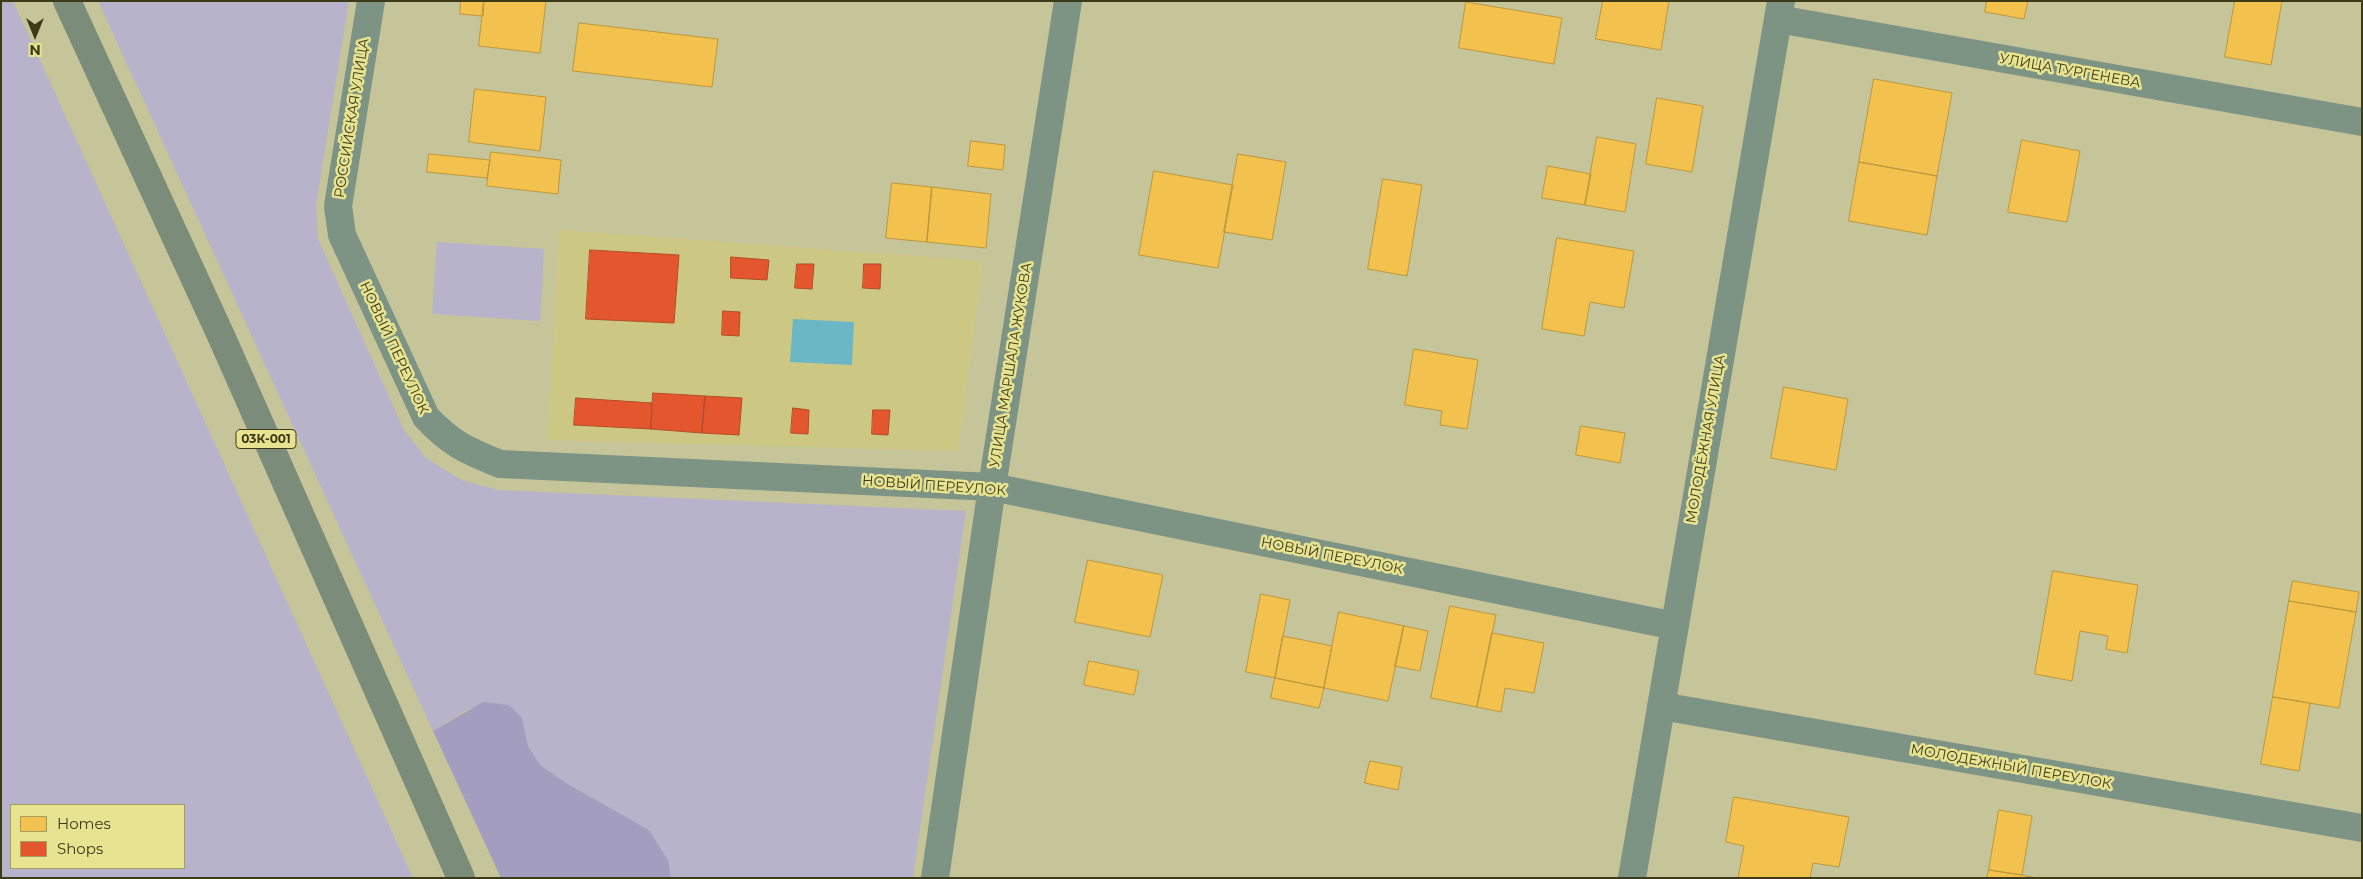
<!DOCTYPE html>
<meta charset="utf-8">
<style>
body{margin:0}
#map{position:relative;width:2363px;height:879px;overflow:hidden;background:#c6c499;font-family:Montserrat,sans-serif}
canvas{display:block}
.frame{position:absolute;inset:0;border:2px solid #3c3a18;pointer-events:none}
.legend{position:absolute;left:10px;top:804px;width:175px;height:65px;box-sizing:border-box;background:#e7e391;border:1px solid #a39f61;margin:0;padding:6px 9px;list-style:none;font-size:15px;color:#3c3a18}
.legend li{display:flex;align-items:center;gap:10px;height:25px}
.legend b{width:25px;border:1px solid #a39f61}
.north{position:absolute;left:10px;top:10px;width:50px;height:50px;-webkit-text-stroke:4px #e7e391;paint-order:stroke;rotate:180deg;font-size:14px;font-weight:700;line-height:20px;text-align:center;color:#3c3a18}
.north::after{content:'';display:block;margin:auto;width:18px;height:22px;background:#3c3a18;clip-path:polygon(50% 0,100% 100%,50% 72%,0 100%)}
</style>
<div id="map">
<canvas width="2363" height="879"></canvas>
<div class="frame"></div>
<ul class="legend">
<li><b style="height:14px;background:#f2c14e"></b>Homes</li>
<li><b style="height:14px;background:#e4572e"></b>Shops</li>
</ul>
<div class="north">N</div>
</div>
<script>
const c = document.querySelector('canvas').getContext('2d');
c.lineJoin = 'round';
function fillPath(path, color) { c.fillStyle = color; c.fill(path, 'evenodd'); }
function strokePath(path, color, width, dash) { c.strokeStyle = color; c.lineWidth = width; c.lineCap = dash ? 'butt' : 'round'; c.setLineDash(dash || []); c.stroke(path); }
function write(font, color, halo, rows, align = 'center') {
  c.font = font + ' Montserrat,sans-serif'; c.lineWidth = 5; c.setLineDash([]); c.textBaseline = 'middle'; c.strokeStyle = halo; c.fillStyle = color; for (const [text, x, y, turn = 0] of rows) {
    c.save(); c.translate(x, y); c.rotate((+turn || 0) * Math.PI / 180); c.textAlign = isNaN(turn) ? turn : align; if (halo) c.strokeText(text, 0, 0); c.fillText(text, 0, 0); c.restore();
  }
}
fillPath(new Path2D(`
 M560,230L983,261L958,451L548,440Z`), '#ccc883');
fillPath(new Path2D(`
 M1,1H13L413,878H1ZM11,805H184V868H11Z
 M98,1H349L316,205L318,239L404,430L426,458L461,480L498,490L966,511L913,878H671L668,860L649,830L566,783L540,765L528,746L522,718L470,708L433,731Z
 M437,242L544,249L540,321L432,314Z`), '#b7b3cb');
fillPath(new Path2D(`
 M483,702L509,705L522,718L528,746L540,765L566,783L649,830L668,860L671,878H501L433,731Z`), '#a39ebf');
fillPath(new Path2D(`
 M793,319L854,322L852,365L790,362Z`), '#6cb7c6');
const homes = new Path2D(`
 M461,1H484L483,16L460,14Z
 M484,1H546L540,53L479,46Z
 M1603,1H1669L1661,50L1596,39Z
 M1987,1H2028L2024,19L1985,12Z
 M2235,1H2282L2271,65L2225,57Z
 M1466,2L1562,18L1554,64L1459,48Z
 M579,23L718,39L712,87L573,71Z
 M1874,79L1952,93L1937,176L1859,162Z
 M475,89L546,97L540,151L469,142Z
 M1657,98L1703,106L1692,172L1646,164Z
 M1597,137L1636,144L1625,212L1585,205Z
 M2022,140L2080,151L2067,222L2008,212Z
 M971,141L1005,145L1003,170L968,166Z
 M491,152L561,160L558,194L487,186Z
 M429,154L490,160L487,178L427,172Z
 M1238,154L1286,162L1272,240L1224,232Z
 M1859,162L1937,176L1927,235L1849,221Z
 M1548,166L1591,174L1585,205L1542,198Z
 M1154,171L1233,185L1218,268L1139,255Z
 M1383,179L1422,185L1407,276L1368,269Z
 M892,183L932,187L927,242L886,238Z
 M932,187L991,194L986,248L927,242Z
 M1557,238L1634,251L1624,308L1590,302L1584,336L1542,329Z
 M1414,349L1478,360L1467,429L1440,425L1442,411L1405,405Z
 M1784,387L1848,399L1836,470L1771,458Z
 M1581,426L1625,433L1620,463L1576,455Z
 M1088,560L1163,575L1150,637L1075,622Z
 M2053,571L2138,585L2127,653L2106,649L2108,636L2080,631L2072,681L2035,674Z
 M2293,581L2359,592L2356,612L2289,601Z
 M1261,594L1290,600L1275,678L1246,672Z
 M2289,601L2356,612L2339,708L2273,697Z
 M1450,606L1496,615L1477,707L1431,698Z
 M1339,612L1404,626L1388,701L1324,688Z
 M1404,626L1428,631L1420,671L1395,666Z
 M1492,633L1544,643L1534,693L1505,688L1501,712L1477,707Z
 M1283,636L1332,646L1324,688L1275,678Z
 M1089,661L1139,671L1134,695L1084,685Z
 M1275,678L1324,688L1319,708L1271,698Z
 M2273,697L2310,703L2299,771L2261,764Z
 M1370,761L1402,767L1398,790L1365,783Z
 M1734,797L1849,817L1839,867L1813,863L1810,878H1738L1744,846L1726,842Z
 M1999,810L2032,816L2022,875L1989,870Z
 M1989,870L2022,875L2037,878H1987Z`);
fillPath(homes, '#f2c14e');
strokePath(homes, '#bb983e', 1);
const shops = new Path2D(`
 M590,250L679,255L674,323L586,319Z
 M731,257L769,260L767,280L731,278Z
 M797,264H814L812,289L795,288Z
 M864,264H881L880,289L863,288Z
 M723,311L740,312L739,336L722,335Z
 M653,393L705,396L702,433L651,429Z
 M705,396L742,398L739,435L702,433Z
 M576,398L652,403L651,429L574,425Z
 M793,408L809,410L808,434L791,433Z
 M873,410H890L888,435L872,434Z`);
fillPath(shops, '#e4572e');
strokePath(shops, '#b24e27', 1);
strokePath(new Path2D(`
 M371,1L338,206L342,235L426,417C451,444 466,450 500,464L992,487L1675,626
 M1778,19L2362,122
 M1661,706L2362,828
 M935,878L992,487L1068,1
 M1632,878L1781,1`), '#7d9485', 28);
strokePath(new Path2D(`
 M67,1L222,338L461,878`), '#7b8d7a', 28);
for (const [x, y, w] of [
 [266,439,60]
]) { const box = new Path2D(); box.roundRect(x - w / 2, y - 9.5, w, 19, 4); c.fillStyle = '#e7e391'; c.fill(box); strokePath(box, '#3c3a18', 1); }
write('bold 12px', '#3c3a18', null, [
 ["03К-001",266,439]
]);
write('14px', '#3c3a18', '#e7e391', [
 ["УЛИЦА ТУРГЕНЕВА",2070,71,10],
 ["РОССИЙСКАЯ УЛИЦА",352,118,-81],
 ["НОВЫЙ ПЕРЕУЛОК",394,348,65],
 ["УЛИЦА МАРШАЛА ЖУКОВА",1011,365,-81],
 ["МОЛОДЁЖНАЯ УЛИЦА",1706,439,-80],
 ["НОВЫЙ ПЕРЕУЛОК",934,486,4],
 ["НОВЫЙ ПЕРЕУЛОК",1332,556,11],
 ["МОЛОДЕЖНЫЙ ПЕРЕУЛОК",2011,767,10]
]);
</script>
